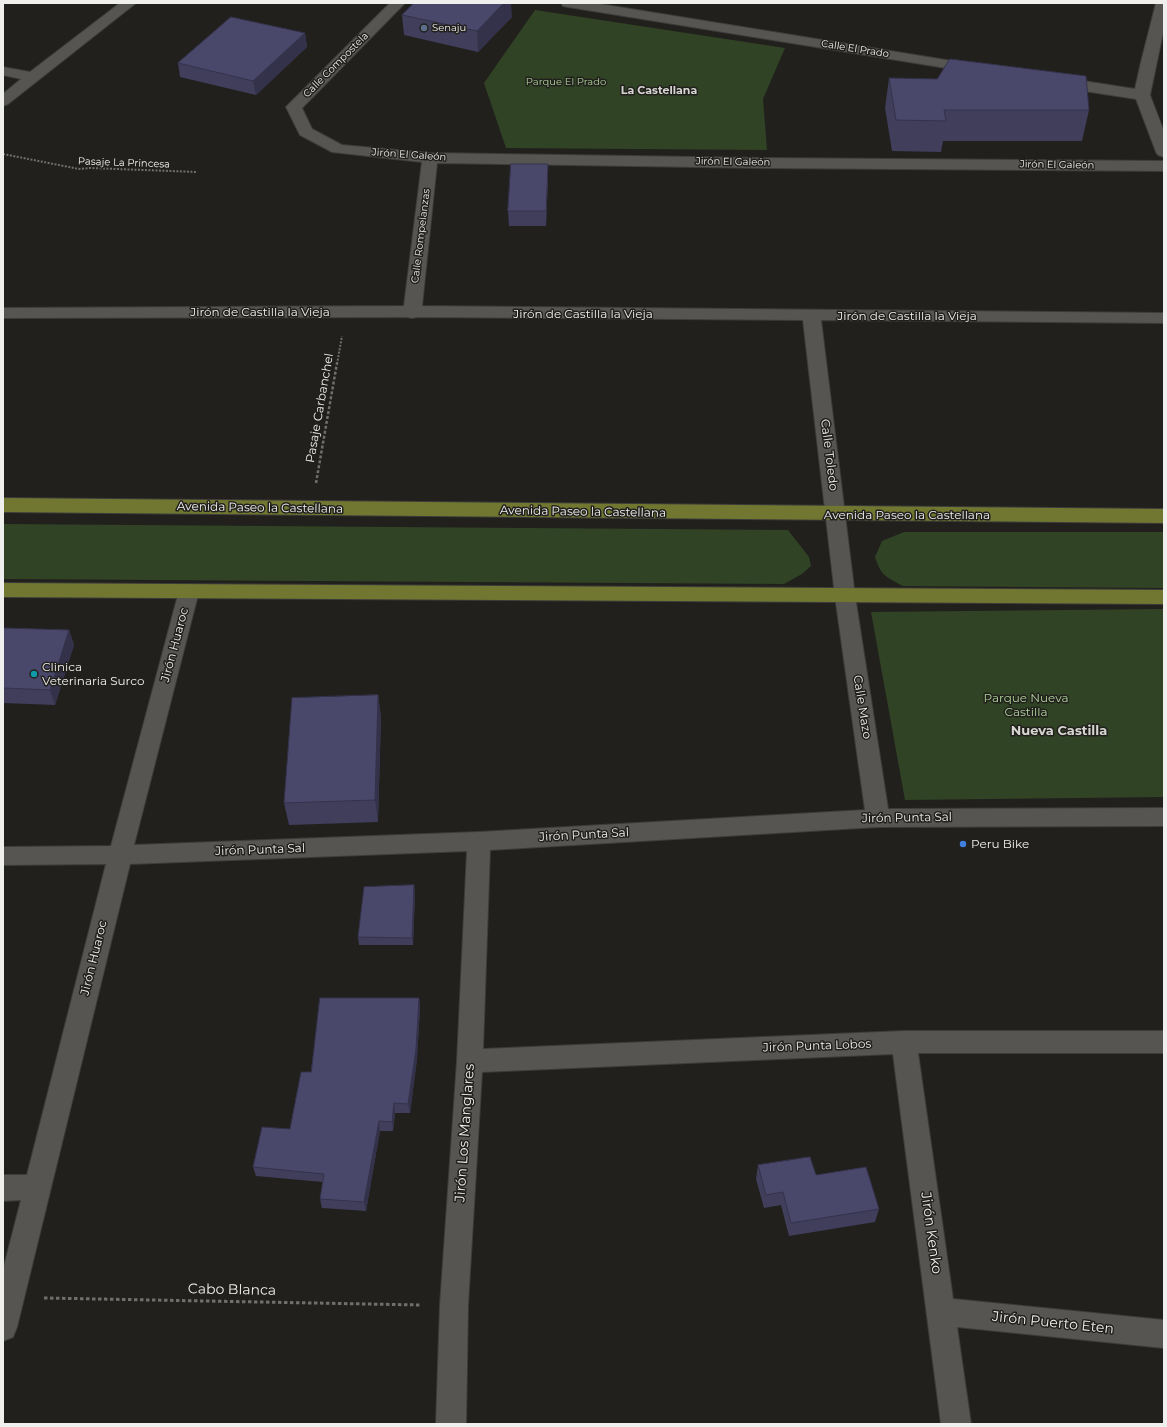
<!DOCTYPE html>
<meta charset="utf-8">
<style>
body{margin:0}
#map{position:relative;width:1167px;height:1427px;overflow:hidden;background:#21201d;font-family:Montserrat,sans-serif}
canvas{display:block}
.frame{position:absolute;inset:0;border:4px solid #efefed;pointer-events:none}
</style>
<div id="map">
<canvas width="1167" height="1427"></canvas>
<div class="frame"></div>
</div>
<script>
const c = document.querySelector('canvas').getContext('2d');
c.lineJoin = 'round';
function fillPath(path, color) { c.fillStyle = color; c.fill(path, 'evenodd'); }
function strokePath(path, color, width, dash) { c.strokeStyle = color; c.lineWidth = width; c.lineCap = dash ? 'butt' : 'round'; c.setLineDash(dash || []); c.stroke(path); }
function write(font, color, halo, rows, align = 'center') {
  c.font = font + ' Montserrat,sans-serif'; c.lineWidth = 3; c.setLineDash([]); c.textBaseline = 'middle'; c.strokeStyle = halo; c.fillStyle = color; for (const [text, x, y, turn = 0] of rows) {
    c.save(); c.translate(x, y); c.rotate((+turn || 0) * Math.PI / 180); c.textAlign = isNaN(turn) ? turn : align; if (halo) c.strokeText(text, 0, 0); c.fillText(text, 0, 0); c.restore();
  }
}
fillPath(new Path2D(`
 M535,10L785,48L763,99L767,150L506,148L484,83Z
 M3,524L788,530L809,557L811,566L802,574L784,584L3,579Z
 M904,532H1164V588L903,586C886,577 881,576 875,557L882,541Z
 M1164,609V797L905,800L871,612Z`), '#314325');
const minor = new Path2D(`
 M120,3H136L8,104L3,106V94L21,79L3,75V67L30,72Z
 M390,3H405L302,108L312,129L342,145L430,153L763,158L1164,161V171L763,168L437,163L422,306L1164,313V323L821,320L855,596L888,809L1164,808V826L878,827L490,850L483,1049L904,1031H1164V1053H918L953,1299L1164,1320V1348L957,1327L971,1424H941L893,1054L482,1072L468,1305L466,1424H436L440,1305L457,1061L467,851L130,864L17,1327L13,1337L3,1341V1270L21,1200L3,1201V1175H27L106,864L3,865V847L111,846L179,591L182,586L189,584L196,586L199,591L134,845L479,832L865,810L835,596L803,320L418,317L412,318L406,317L3,318V308L404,306L422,162L332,152L300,135L286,107Z
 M561,3H594L977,65L982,66L984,69L982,72L977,73L568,7L563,6Z
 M1156,3H1164V28L1150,95L1164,132V157L1158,155L1156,152L1136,99L1058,87L1053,85L1050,82L1053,79L1058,77L1135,89L1141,62Z`);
const major = new Path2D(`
 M3,498L1164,509V523L3,512Z
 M3,583L1164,590V604L3,597Z`);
strokePath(minor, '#3c3c3a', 2);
strokePath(major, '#3c3c3a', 2);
strokePath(new Path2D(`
 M3,154L79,169L90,168L197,172
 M337,364L342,336`), '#706f6d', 2, [2, 1.5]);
strokePath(new Path2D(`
 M316,483L337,363`), '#706f6d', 2.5, [3, 2]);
strokePath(new Path2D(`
 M44,1298L421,1305`), '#706f6d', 3, [3.5, 2.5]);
fillPath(minor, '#565552');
fillPath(major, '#717731');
fillPath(new Path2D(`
 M402,15L512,17L478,52L404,35Z
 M305,33L307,47L256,95L180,77L178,63Z
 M889,78L1089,110L1082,141H943L941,152L892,151L885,108Z
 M548,179L546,226H509L508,211Z
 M3,628L69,630L74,645L55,705L3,703Z
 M378,695L381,717L378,822L289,825L284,803Z
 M415,893L413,945H359L358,937Z
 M419,998L420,1008L417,1059L410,1113H395L393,1131H380L366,1211L322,1208L320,1199L323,1182L256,1176L253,1167L290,1129L311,1072Z
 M758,1165L816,1175L879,1209L875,1222L789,1236L781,1205L764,1208L756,1179Z`), '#403e5b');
fillPath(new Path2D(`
 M504,3H511L512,17L478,52L477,31Z
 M305,33L307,47L256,95L253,81Z
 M548,164V179L546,226V211Z
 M69,630L74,645L55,705L50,690Z
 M378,695L381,717L378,822L375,800Z
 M414,885L415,893L413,945L412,938Z
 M419,998L420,1008L417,1059L410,1113L408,1104Z
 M394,1103L395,1113L393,1131L392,1122Z
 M379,1121L380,1131L366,1211L364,1202Z`), '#34324a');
const building = new Path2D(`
 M414,3H504L477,31L402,15Z
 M231,17L305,33L253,81L178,63Z
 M950,59L1086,76L1089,110H944L946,121L896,120L889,78L937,79Z
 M511,164H548L546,211H508Z
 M3,628L69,630L50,690L3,688Z
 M378,695L375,800L284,803L292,698Z
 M414,885L412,938L358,937L364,887Z
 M320,998H419L416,1049L408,1104L394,1103L392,1122L379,1121L364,1202L320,1199L324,1174L253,1167L262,1127L290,1129L301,1072H311Z
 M810,1157L816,1175L866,1167L879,1209L791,1223L783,1192L766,1195L758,1165Z`);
fillPath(building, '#4a486a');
strokePath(building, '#34324a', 1);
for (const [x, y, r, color] of [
 [424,28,4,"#5c6f8a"],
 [34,674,4,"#0f9aa8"],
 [963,844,4,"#3f7fe0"]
]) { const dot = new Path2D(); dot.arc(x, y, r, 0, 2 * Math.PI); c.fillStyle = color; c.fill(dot); strokePath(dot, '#21201d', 1.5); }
write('10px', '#efefed', '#21201d', [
 ["Senaju",432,28]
], 'left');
write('10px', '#efefed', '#21201d', [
 ["Calle El Prado",855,49,9],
 ["Calle Compostela",336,65,-45],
 ["Jirón El Galeón",409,155,4],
 ["Jirón El Galeón",733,162,1],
 ["Pasaje La Princesa",124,163,2],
 ["Jirón El Galeón",1057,165,1],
 ["Calle Rompelanzas",421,236,-83]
]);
write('10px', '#b0d49b', '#21201d', [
 ["Parque El Prado",566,82]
]);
write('bold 11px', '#d6d5d1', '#21201d', [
 ["La Castellana",659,91]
]);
write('12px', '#efefed', '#21201d', [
 ["Jirón de Castilla la Vieja",260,312],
 ["Jirón de Castilla la Vieja",583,314],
 ["Jirón de Castilla la Vieja",907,316],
 ["Pasaje Carbanchel",320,408,-80],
 ["Calle Toledo",829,455,83],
 ["Avenida Paseo la Castellana",260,508,1],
 ["Avenida Paseo la Castellana",583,512,1],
 ["Avenida Paseo la Castellana",907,515],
 ["Jirón Huaroc",175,645,-75],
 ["Calle Mazo",862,707,81],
 ["Jirón Punta Sal",907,818,-1],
 ["Jirón Punta Sal",584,835,-3],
 ["Jirón Punta Sal",260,850,-2],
 ["Jirón Huaroc",94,958,-76],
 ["Jirón Punta Lobos",817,1046,-2]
]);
write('12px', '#efefed', '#21201d', [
 ["Clinica",42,667],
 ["Veterinaria Surco",42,681],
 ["Peru Bike",971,844]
], 'left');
write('12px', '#b0d49b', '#21201d', [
 ["Parque Nueva",1026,698],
 ["Castilla",1026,712]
]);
write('bold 13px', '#d6d5d1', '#21201d', [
 ["Nueva Castilla",1059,731]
]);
write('14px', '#efefed', '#21201d', [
 ["Jirón Los Manglares",465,1133,-86],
 ["Jirón Kenko",931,1233,82],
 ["Cabo Blanca",232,1290,1],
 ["Jirón Puerto Eten",1053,1323,6]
]);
</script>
